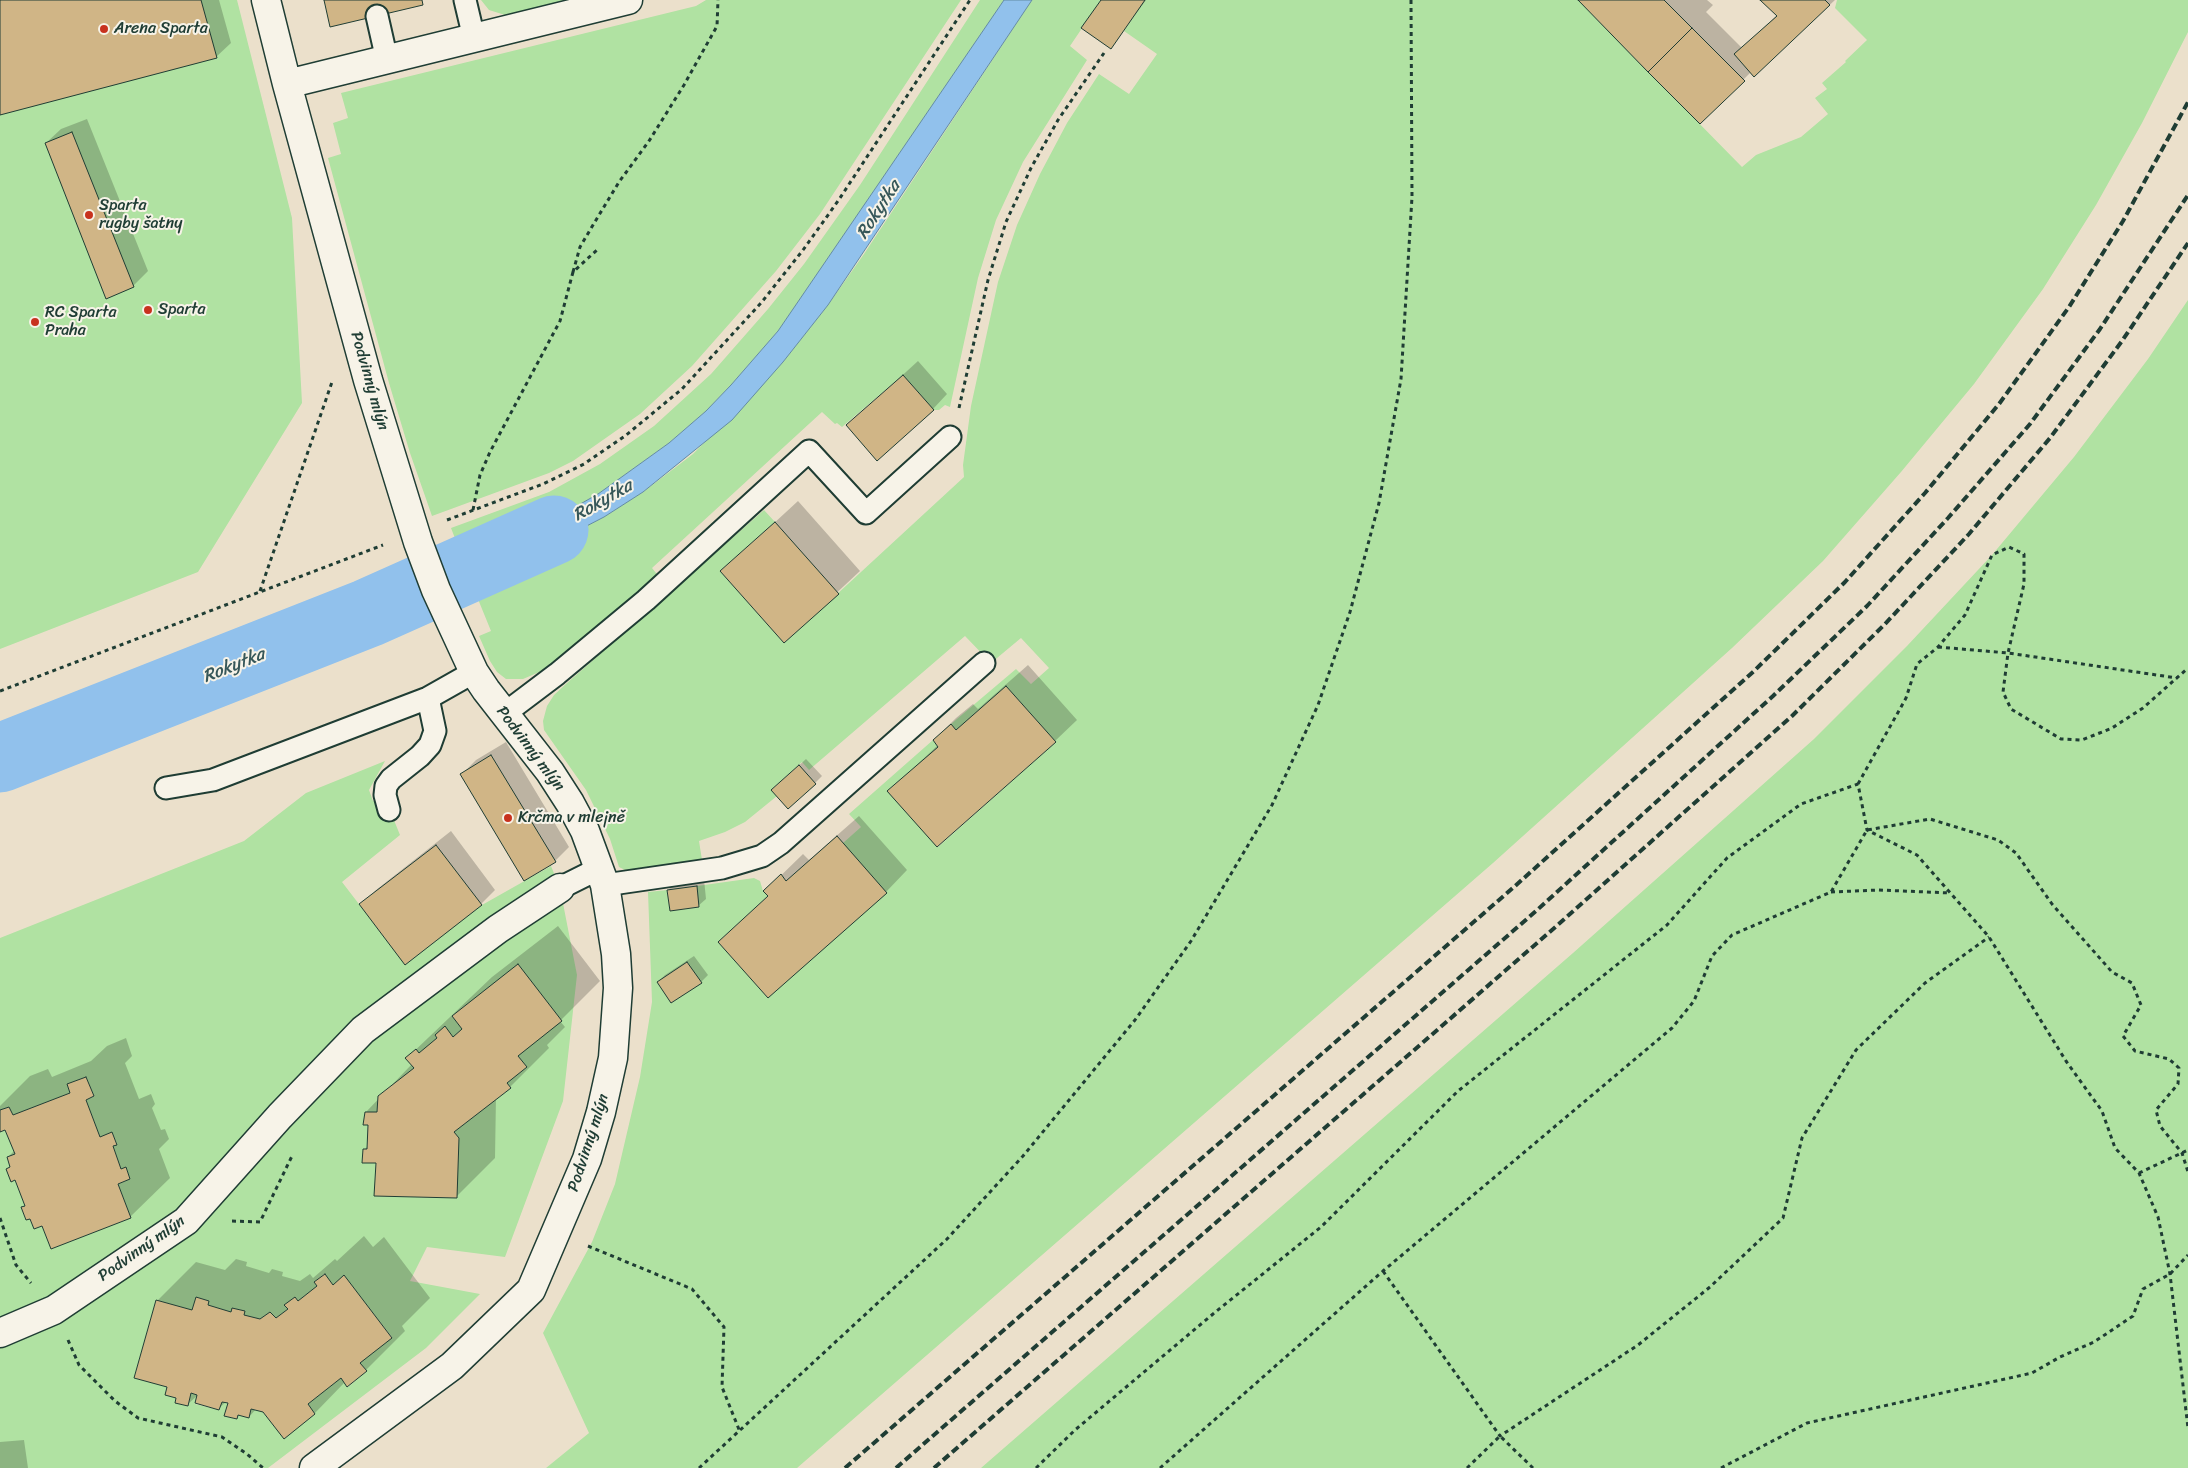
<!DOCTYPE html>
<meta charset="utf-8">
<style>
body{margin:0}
canvas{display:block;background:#ebe0cb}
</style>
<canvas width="2188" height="1468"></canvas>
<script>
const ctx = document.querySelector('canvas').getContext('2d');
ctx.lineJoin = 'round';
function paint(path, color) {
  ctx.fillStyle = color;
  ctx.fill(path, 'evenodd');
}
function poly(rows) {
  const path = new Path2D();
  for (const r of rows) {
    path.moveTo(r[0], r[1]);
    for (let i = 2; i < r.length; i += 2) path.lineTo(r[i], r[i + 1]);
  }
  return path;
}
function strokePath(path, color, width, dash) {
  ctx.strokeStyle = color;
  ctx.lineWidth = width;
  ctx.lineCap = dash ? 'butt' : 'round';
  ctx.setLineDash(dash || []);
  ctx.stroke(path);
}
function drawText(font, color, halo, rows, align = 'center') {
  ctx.font = font + ' Sriracha,sans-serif';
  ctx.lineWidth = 4;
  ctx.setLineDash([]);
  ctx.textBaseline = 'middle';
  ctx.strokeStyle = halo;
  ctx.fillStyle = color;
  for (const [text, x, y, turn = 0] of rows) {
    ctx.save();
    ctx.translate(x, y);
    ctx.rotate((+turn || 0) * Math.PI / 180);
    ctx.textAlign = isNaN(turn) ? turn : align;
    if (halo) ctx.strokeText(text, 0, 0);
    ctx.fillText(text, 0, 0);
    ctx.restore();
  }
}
const green = poly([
 [0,0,237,0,292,218,302,403,198,572,0,649],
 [481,0,573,0,505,15,489,10],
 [706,0,961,0,820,214,776,271,692,366,640,414,573,461,549,473,432,516,410,453,389,383,328,158,341,154,333,123,348,118,341,93,696,6],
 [980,0,1004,0,778,331,731,385,706,411,669,443,598,494,559,516,463,559,451,528,549,492,600,464,654,426,711,374,768,309,804,264,860,185],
 [1032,0,1101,0,1070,46,1087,60,1023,162,996,220,978,278,950,407,945,405,939,410,934,410,903,375,842,427,837,423,835,424,822,412,652,568,660,578,551,667,523,679,506,679,497,672,490,661,479,636,491,631,471,582,560,540,604,517,643,492,693,454,783,362,828,305,864,254],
 [1145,0,1578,0,1742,167,1756,155,1801,137,1828,114,1815,98,1827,89,1822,83,1846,62,1845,61,1867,40,1835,8,1837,0,2188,0,2188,32,2142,123,2096,205,2043,289,1974,384,1901,472,1823,561,1732,648,1493,863,797,1468,546,1468,589,1433,543,1333,592,1242,615,1184,640,1077,652,1002,648,892,667,890,670,911,699,907,697,886,754,878,760,881,763,891,768,896,718,942,768,998,843,843,861,827,849,814,933,740,938,747,888,791,938,847,1056,742,1006,686,956,730,951,724,1016,669,1031,684,1049,668,1021,638,991,663,965,636,809,770,802,762,771,790,777,796,745,822,725,832,699,841,702,860,625,870,619,867,610,839,586,790,544,730,543,721,547,706,554,695,567,683,764,510,775,522,720,571,784,643,964,477,963,465,971,406,998,282,1017,225,1040,174,1067,123,1099,74,1129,94,1157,54,1124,31],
 [687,962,701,983,671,1003,657,982],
 [2188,300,2188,1468,981,1468,1573,953,1814,739,1907,646,1992,555,2074,457,2148,359],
 [385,761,369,790,373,801,387,803,400,835,342,882,405,964,482,905,551,866,560,888,577,975,563,1101,505,1257,427,1247,410,1281,480,1294,426,1348,268,1468,0,1468,0,1132,5,1130,15,1154,7,1157,25,1206,21,1208,26,1220,30,1219,34,1229,42,1226,51,1249,131,1218,118,1184,130,1179,126,1167,121,1169,113,1146,117,1144,112,1132,100,1137,86,1100,94,1096,86,1077,67,1084,70,1093,13,1115,9,1107,0,1110,0,938,244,841,306,793],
 [518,965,518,1056,527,1067,507,1083,511,1088,454,1132,459,1138,456,1198,375,1196,376,1163,362,1163,363,1150,367,1149,368,1125,364,1125,365,1112,377,1112,378,1096,414,1068,406,1058,419,1053,437,1038,435,1035,445,1027,453,1037,462,1029,452,1016],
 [324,1274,333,1285,344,1276,392,1337,360,1363,367,1371,348,1387,341,1378,308,1404,315,1414,284,1438,263,1412,251,1409,249,1418,238,1415,237,1419,224,1416,228,1403,222,1402,219,1410,195,1404,197,1395,191,1393,188,1406,175,1403,176,1398,165,1395,167,1387,134,1378,156,1300,192,1310,196,1297,209,1301,208,1305,231,1312,232,1308,245,1311,244,1315,260,1319,270,1312,276,1318,288,1309,285,1305,295,1297,298,1301,317,1286,314,1282]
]);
const water = poly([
 [1004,0,1032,0,828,305,783,362,732,420,643,492,604,517,519,561,471,582,463,559,559,516,598,494,669,443,706,411,731,385,778,331,1004,0]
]);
const shadow = poly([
 [0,0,219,0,231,43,216,57,0,113],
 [1102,0,1146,0,1111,47],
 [1579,0,1707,0,1713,5,1706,12,1742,48,1777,15,1762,0,1835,0,1754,75,1751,72,1700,123],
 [87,119,148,271,133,286,107,297,46,143,61,129],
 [918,361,947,394,933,409,848,425],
 [798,501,860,571,784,642,722,571],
 [1028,665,1077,720,1055,741,889,791,938,745,934,740,956,718,973,704,978,709],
 [506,742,569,847,555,861,461,775,476,760],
 [806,759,822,776,815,783,780,783],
 [859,816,907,870,886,892,720,942,769,895,765,891,803,854,809,860],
 [451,831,495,890,481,904,361,905,376,890],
 [704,879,706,899,698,906,668,890,675,883],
 [558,926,600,981,560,1021,565,1027,547,1045,549,1048,510,1087,496,1097,495,1158,456,1197,377,1162,364,1150,369,1145,369,1124,366,1112,412,1064,407,1058,492,977],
 [694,956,708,975,701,982,658,982,665,975],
 [126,1038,132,1056,125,1063,139,1099,151,1094,155,1104,152,1108,161,1130,165,1129,169,1139,159,1149,170,1178,130,1217,43,1224,31,1217,23,1208,26,1204,16,1178,8,1169,11,1166,8,1157,15,1150,6,1128,0,1131,0,1106,30,1076,48,1069,52,1077,91,1061,107,1046],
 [364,1236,373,1247,384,1237,430,1298,402,1326,405,1331,366,1370,345,1382,315,1413,284,1437,264,1411,256,1409,249,1417,240,1414,237,1418,229,1402,226,1402,219,1408,199,1394,187,1405,177,1397,169,1386,157,1301,196,1262,225,1270,236,1259,247,1262,246,1266,269,1273,272,1269,283,1272,282,1276,300,1281,310,1274,313,1278,335,1259,337,1261],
 [24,1440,28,1468,0,1468,0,1442]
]);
const river = poly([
 [0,758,368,613,554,530]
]);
const building = poly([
 [0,0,201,0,217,58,0,115,0,0],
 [324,0,422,0,423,5,330,27,324,0],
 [1101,0,1145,0,1111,49,1081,28,1101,0],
 [1578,0,1664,0,1692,28,1648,72,1578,0],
 [1760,0,1825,0,1830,5,1754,77,1734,54,1777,16,1760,0],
 [1692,28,1745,81,1700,124,1648,72,1692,28],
 [72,132,134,287,106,299,45,143,72,132],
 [903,375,934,410,877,461,846,425,903,375],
 [775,522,839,594,784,643,720,571,775,522],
 [1006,686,1056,742,937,847,887,791,938,747,933,740,951,724,956,730,1006,686],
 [491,755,556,862,524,881,460,774,491,755],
 [799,765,816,784,788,809,771,790,799,765],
 [837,836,887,893,768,998,718,942,768,896,763,891,781,874,786,881,837,836],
 [436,845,482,905,405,965,359,904,436,845],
 [697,886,699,907,670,911,667,890,697,886],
 [687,962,702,983,671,1003,657,982,687,962],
 [518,964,562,1021,518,1056,527,1067,507,1083,511,1088,454,1132,459,1138,457,1198,374,1196,376,1163,362,1163,363,1149,367,1149,368,1125,363,1125,365,1112,377,1112,378,1096,414,1068,405,1058,416,1049,419,1053,437,1038,435,1035,445,1026,453,1037,462,1029,452,1016,518,964],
 [86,1077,94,1096,86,1100,100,1137,112,1132,117,1145,113,1146,121,1169,126,1167,130,1179,118,1184,131,1218,51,1249,42,1226,34,1229,30,1219,26,1220,21,1207,25,1206,15,1180,11,1182,6,1169,10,1167,7,1157,15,1154,5,1130,0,1132,0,1110,9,1107,13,1115,70,1093,67,1084,86,1077],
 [325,1274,333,1285,344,1275,392,1338,360,1363,367,1371,347,1387,341,1378,308,1404,315,1414,284,1439,263,1412,251,1409,249,1418,238,1415,237,1419,224,1416,228,1403,222,1402,219,1410,195,1403,197,1395,191,1393,188,1406,175,1403,176,1398,165,1395,167,1387,134,1378,156,1300,192,1310,196,1297,209,1301,208,1305,231,1312,232,1308,245,1311,244,1315,260,1319,270,1312,276,1318,288,1309,284,1305,295,1297,298,1301,317,1286,314,1282,325,1274]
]);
const path = poly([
 [573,272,580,247,593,225,619,182,649,141,684,85,717,26,718,0],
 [959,408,988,280,1006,222,1031,168,1058,120,1104,53],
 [473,510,480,475,490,452,560,321,573,272,598,249],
 [447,520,543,484,584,464,625,436,682,389,761,303,803,250,838,201,970,0],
 [260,591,332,382],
 [1938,647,2008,653,2177,678],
 [0,691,383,545],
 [1858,784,1906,698,1917,664,1938,647,1965,615,1992,555,2009,547,2024,554,2024,584,2008,653,2003,692,2011,709,2061,739,2082,740,2112,728,2143,708,2188,668],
 [1831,892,1878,890,1950,893],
 [2139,1173,2188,1150],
 [0,1218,16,1265,31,1283],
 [232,1221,260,1222,292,1156],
 [588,1246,692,1289,724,1327,722,1387,740,1432],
 [1383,1271,1500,1436,1638,1345,1710,1287,1783,1218,1802,1138,1856,1050,1925,983,1989,937],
 [68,1340,79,1365,115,1401,138,1418,222,1437,247,1454,263,1468],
 [699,1468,947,1239,1023,1156,1135,1020,1191,941,1272,805,1318,705,1350,612,1379,503,1401,379,1412,197,1411,0],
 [1036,1468,1075,1430,1213,1314,1321,1227,1458,1091,1667,925,1727,858,1801,804,1858,784,1867,830,1917,855,1989,937,2066,1061,2102,1111,2115,1148,2139,1173,2158,1217,2170,1274,2188,1428],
 [1160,1468,1383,1271,1672,1028,1694,1001,1712,956,1732,935,1831,892,1867,830,1930,819,1998,840,2016,853,2052,904,2112,972,2132,983,2141,1005,2123,1036,2135,1051,2169,1059,2179,1068,2178,1084,2156,1110,2160,1126,2182,1153,2188,1172],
 [1467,1468,1500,1436,1533,1468],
 [1721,1468,1807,1423,2032,1373,2060,1357,2094,1342,2133,1316,2143,1289,2170,1274,2188,1255]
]);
const service = poly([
 [465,0,474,38],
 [377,16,387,60],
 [504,714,557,674,646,600,809,451,866,513,950,437],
 [166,788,213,780,428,698,474,672],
 [389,810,385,795,386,786,391,779,420,756,430,745,435,731,428,698],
 [605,885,722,868,762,856,781,843,984,663],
 [560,888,600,868]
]);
const minor = poly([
 [266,0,287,84,368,380,418,542,436,590,474,672,486,690,550,772,570,803,585,831,605,885,616,954,618,988,613,1058,601,1112,587,1159,531,1290,452,1366,314,1468],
 [287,84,628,0],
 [0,1333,54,1310,186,1221,280,1116,363,1030,498,929,560,888]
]);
const rail = poly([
 [845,1468,1514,887,1754,671,1845,582,1925,493,1999,404,2069,307,2123,221,2188,102],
 [896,1468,1536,911,1773,696,1867,606,1948,518,2030,424,2100,329,2188,195],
 [934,1468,1552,930,1792,716,1885,624,1969,534,2050,438,2122,341,2188,243]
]);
const markers = [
 [104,29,5,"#c8321e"],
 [89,215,5,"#c8321e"],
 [148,310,5,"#c8321e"],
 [35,322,5,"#c8321e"],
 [508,818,5,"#c8321e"]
];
const poiNames = [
 ["Arena Sparta",114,29],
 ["Sparta",99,206],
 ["rugby šatny",99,224],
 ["Sparta",158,310],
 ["RC Sparta",45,313],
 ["Praha",45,331],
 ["Krčma v mlejně",518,818]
];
const streetNames = [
 ["Podvinný mlýn",369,381,74],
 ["Podvinný mlýn",530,749,53],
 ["Podvinný mlýn",589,1143,-72],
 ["Podvinný mlýn",142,1249,-35]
];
const waterNames = [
 ["Rokytka",879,210,-57],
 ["Rokytka",603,501,-30],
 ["Rokytka",234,666,-22]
];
paint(green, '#b0e2a2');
paint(water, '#91c1ec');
strokePath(water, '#638ca2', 1);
paint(shadow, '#0003');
strokePath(river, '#91c1ec', 69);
paint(building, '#d0b586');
strokePath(building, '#1f3d34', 1);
strokePath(service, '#1f3d34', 25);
strokePath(minor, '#1f3d34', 31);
strokePath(path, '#1f3d34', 3, [4, 4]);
strokePath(service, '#f7f3e8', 21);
strokePath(minor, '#f7f3e8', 28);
strokePath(rail, '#1f3d34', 4, [8, 4]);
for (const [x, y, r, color] of markers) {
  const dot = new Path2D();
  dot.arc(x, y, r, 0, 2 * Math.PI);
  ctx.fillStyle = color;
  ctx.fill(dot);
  strokePath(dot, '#f7f3e8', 2);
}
drawText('16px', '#1f3d34', '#f7f3e8', poiNames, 'left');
drawText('16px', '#1f3d34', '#f7f3e8', streetNames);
drawText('italic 18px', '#365759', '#f7f3e8', waterNames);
</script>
